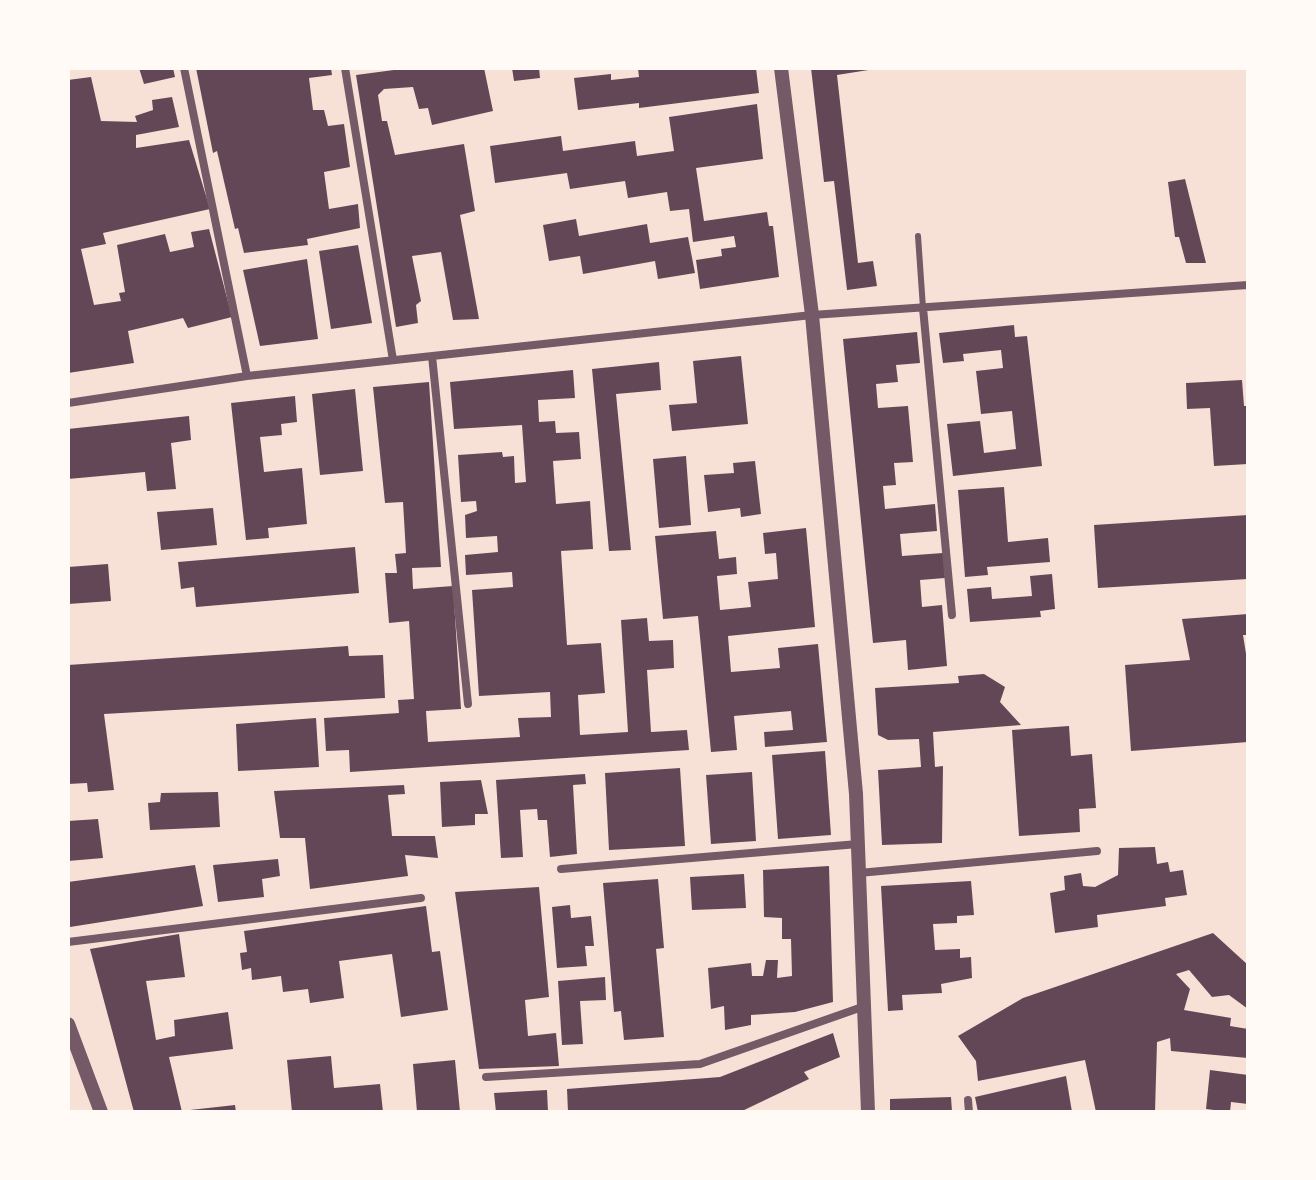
<!DOCTYPE html>
<style>
body{margin:0}
#map{position:relative;width:1316px;height:1180px;overflow:hidden;background:#f7e1d7;font-family:Arial,sans-serif}
canvas{display:block}
.frame{position:absolute;inset:0;border:70px solid #fffaf5;pointer-events:none}
</style>
<div id="map">
<canvas width="1316" height="1180"></canvas>
<div class="frame"></div>
</div>
<script>
const ctx = document.querySelector('canvas').getContext('2d');
ctx.lineJoin = 'round';
function paint(path, color) {
  ctx.fillStyle = color;
  ctx.fill(path, 'evenodd');
}
function poly(rows) {
  const path = new Path2D();
  for (const r of rows) {
    path.moveTo(r[0], r[1]);
    for (let i = 2; i < r.length; i += 2) path.lineTo(r[i], r[i + 1]);
  }
  return path;
}
function strokePath(path, color, width, dash) {
  ctx.strokeStyle = color;
  ctx.lineWidth = width;
  ctx.lineCap = dash ? 'butt' : 'round';
  ctx.setLineDash(dash || []);
  ctx.stroke(path);
}
const building = poly([
 [139,68,173,68,175,77,144,84],
 [196,68,331,68,332,75,309,78,313,110,324,110,328,126,344,124,350,167,324,172,329,209,358,204,360,228,307,239,308,245,244,253,238,228,235,229,217,151,213,153],
 [409,68,484,68,493,111,432,125,428,108,419,109,413,87,384,89,378,95,382,121,387,121,395,155,464,144,475,211,460,215,479,319,453,320,441,252,412,256,421,301,416,305,418,323,396,327,356,75],
 [512,68,539,68,540,78,514,81],
 [638,68,756,68,759,93,639,108,639,103,578,110,574,78,611,74,611,80,639,77],
 [811,68,881,68,837,75,858,263,873,261,877,286,847,290,834,181,824,182],
 [91,77,101,121,137,122,135,116,153,110,152,100,172,97,179,127,136,135,136,148,189,140,210,209,103,233,106,244,81,249,94,305,121,301,119,293,125,292,117,245,165,234,170,252,194,247,191,232,209,229,232,317,188,328,183,318,128,331,134,363,68,373,68,80],
 [757,104,763,159,696,168,704,221,767,212,769,226,773,226,779,277,700,289,696,260,722,256,721,249,736,247,734,236,693,242,689,209,670,211,667,192,628,198,625,181,570,189,567,173,495,183,490,146,561,136,563,151,635,141,637,156,674,151,669,117],
 [1185,179,1206,263,1186,263,1179,237,1175,237,1168,182],
 [576,219,579,236,647,224,650,243,688,237,695,273,658,279,655,261,583,274,580,256,549,261,543,225],
 [358,245,372,323,331,329,319,251],
 [307,259,318,339,260,346,243,270],
 [1014,325,1015,337,1027,336,1042,466,953,476,947,424,980,421,984,453,1016,449,1012,411,981,414,976,371,1003,368,1001,350,963,354,964,361,943,363,939,333],
 [917,332,920,363,896,365,898,382,876,384,878,408,908,406,913,462,894,463,896,485,883,486,885,509,935,504,937,531,900,534,902,556,943,553,945,578,920,580,922,607,942,605,947,666,908,670,906,640,873,643,843,339],
 [741,356,748,424,672,431,669,405,697,403,693,361],
 [659,362,661,390,616,394,631,550,609,551,592,369],
 [573,370,575,398,538,400,539,422,555,421,556,433,579,432,581,459,553,461,556,504,590,501,593,549,561,551,567,645,601,643,605,693,578,695,580,735,628,732,621,620,647,618,649,641,673,640,674,668,647,670,651,732,687,730,689,750,350,772,349,750,326,751,324,718,399,713,398,700,414,699,409,621,389,623,385,573,397,573,395,554,406,553,403,502,385,503,373,387,429,382,441,567,412,568,413,589,453,586,461,709,426,711,428,742,520,737,518,718,551,717,550,692,479,696,472,590,513,587,512,572,466,575,465,555,498,552,497,536,466,538,465,515,477,511,476,501,461,502,458,455,502,452,503,457,514,456,515,483,526,482,522,425,454,429,450,382],
 [1242,380,1244,406,1248,406,1248,464,1214,466,1210,408,1187,409,1186,383],
 [355,389,363,471,320,475,312,394],
 [295,396,297,422,281,424,282,435,260,437,264,472,302,468,307,524,268,528,269,538,246,540,231,403],
 [189,416,191,440,171,443,176,489,147,491,145,472,68,479,68,429],
 [686,456,691,525,659,528,653,459],
 [755,461,761,514,741,517,740,508,708,512,704,475,734,473,733,463],
 [1004,487,1008,542,1048,538,1050,562,987,567,988,575,965,577,958,490],
 [213,508,217,545,161,550,157,512],
 [1248,515,1248,579,1098,588,1094,525],
 [806,528,815,627,728,636,731,672,780,668,778,648,818,644,827,742,765,747,764,732,793,730,791,711,734,716,737,750,711,752,698,616,663,619,655,536,716,531,719,559,736,557,737,574,717,576,720,610,751,607,748,582,778,579,776,553,765,554,763,533],
 [355,547,359,593,196,607,194,587,181,589,178,562],
 [108,564,111,601,68,604,68,567],
 [1052,574,1055,609,1040,611,1041,617,970,622,967,589,991,587,992,599,1032,596,1030,576],
 [1248,614,1248,635,1243,635,1248,666,1248,742,1131,751,1125,665,1190,660,1182,619],
 [348,646,349,656,383,655,385,698,104,714,114,790,88,792,87,783,68,784,68,665],
 [984,674,1005,687,1000,702,1021,725,933,732,935,767,943,766,942,843,882,845,878,770,921,767,919,739,888,740,878,735,875,688,959,683,958,676],
 [316,718,319,767,238,771,236,724],
 [1069,726,1071,756,1092,754,1096,808,1079,809,1080,832,1019,836,1012,730],
 [825,751,831,835,778,839,772,755],
 [680,768,685,846,609,850,605,773],
 [752,772,756,841,711,844,706,775],
 [585,774,586,784,573,785,577,854,550,857,547,820,538,820,537,809,520,810,523,857,501,858,496,780],
 [481,780,488,814,475,814,475,825,442,827,440,782],
 [404,785,405,794,388,795,392,836,435,836,438,858,405,855,408,876,310,889,305,838,280,838,274,791],
 [218,792,220,827,150,830,148,803,160,802,161,793],
 [98,819,103,858,68,861,68,821],
 [1155,847,1157,864,1168,862,1170,872,1183,870,1187,895,1165,898,1166,906,1097,915,1098,927,1055,933,1050,893,1065,890,1064,876,1081,873,1083,886,1095,887,1118,875,1119,848],
 [278,859,280,876,262,879,264,897,218,902,213,865],
 [195,865,203,906,70,927,68,882],
 [829,866,833,1002,795,1012,751,1015,751,1025,725,1030,724,1006,711,1009,708,968,751,963,752,976,763,976,766,960,778,960,777,978,792,976,791,939,782,939,782,918,764,917,763,870],
 [744,874,746,908,692,910,690,877],
 [658,879,664,948,656,949,664,1037,624,1040,621,1011,614,1012,603,883],
 [971,881,974,915,957,916,957,923,933,924,935,950,960,949,960,958,971,957,972,978,941,984,942,993,902,995,903,1010,888,1011,881,886],
 [539,887,549,997,525,1000,528,1036,556,1033,559,1066,479,1069,455,892],
 [570,905,571,918,591,916,594,946,585,946,587,966,557,968,552,907],
 [426,906,432,952,440,951,448,1010,401,1017,392,954,339,961,344,998,310,1003,308,989,283,992,281,976,252,980,251,968,242,970,240,953,247,952,244,931],
 [1213,933,1248,965,1248,1009,1229,995,1212,997,1189,970,1176,974,1190,989,1184,1010,1231,1018,1230,1026,1248,1029,1248,1058,1171,1051,1170,1038,1157,1042,1155,1112,1096,1112,1085,1060,978,1081,976,1061,958,1036,1023,998],
 [179,934,185,977,146,981,156,1040,175,1036,174,1020,228,1012,233,1049,169,1057,182,1112,134,1112,90,949],
 [605,977,606,1000,580,1001,583,1044,562,1045,558,981],
 [833,1033,840,1057,804,1072,809,1079,740,1112,568,1112,567,1089,720,1077],
 [331,1056,334,1088,380,1084,383,1112,292,1112,287,1060],
 [455,1060,460,1112,417,1112,413,1064],
 [1210,1070,1248,1075,1248,1104,1231,1102,1230,1112,1206,1109],
 [1066,1076,1072,1112,978,1112,975,1097],
 [547,1090,548,1112,496,1112,494,1093],
 [951,1097,952,1112,890,1112,890,1099],
 [235,1105,236,1112,190,1112,190,1110]
]);
const service = poly([
 [918,236,923,308]
]);
const minor = poly([
 [184,68,247,376],
 [345,68,393,360],
 [923,308,952,615],
 [432,356,468,704],
 [68,403,247,376,812,315,1248,285],
 [561,869,858,844],
 [859,873,1097,851],
 [68,942,421,898],
 [486,1077,700,1064,865,1006],
 [968,1100,969,1112]
]);
const tertiary = poly([
 [781,68,812,315,856,794,868,1112],
 [68,1024,101,1112]
]);
paint(building, '#644757');
strokePath(service, '#755966', 6);
strokePath(minor, '#755966', 8);
strokePath(tertiary, '#755966', 14);
</script>
